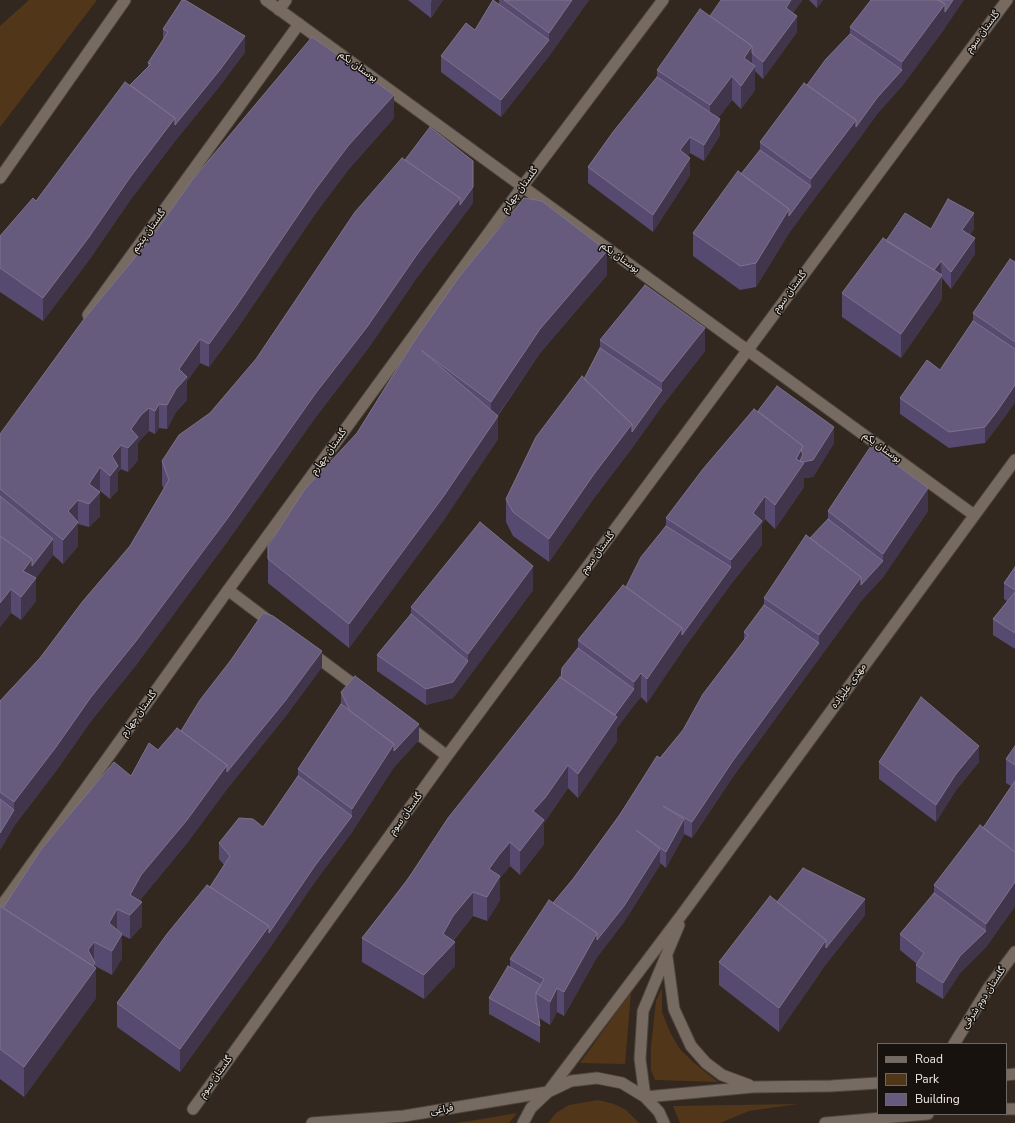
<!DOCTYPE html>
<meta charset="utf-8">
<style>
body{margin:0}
#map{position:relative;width:1015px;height:1123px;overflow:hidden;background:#32281f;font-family:"Nunito Sans",sans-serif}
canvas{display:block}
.legend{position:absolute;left:877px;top:1043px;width:130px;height:72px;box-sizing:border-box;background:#17120e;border:1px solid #6e6864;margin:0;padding:5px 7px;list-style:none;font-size:12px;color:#f0eae4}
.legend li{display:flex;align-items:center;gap:8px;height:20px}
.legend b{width:20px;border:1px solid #6e6864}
</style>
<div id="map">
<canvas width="1015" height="1123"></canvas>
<ul class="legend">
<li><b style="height:5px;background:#776b61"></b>Road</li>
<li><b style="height:11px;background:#52361a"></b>Park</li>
<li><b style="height:11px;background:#665b7c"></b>Building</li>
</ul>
</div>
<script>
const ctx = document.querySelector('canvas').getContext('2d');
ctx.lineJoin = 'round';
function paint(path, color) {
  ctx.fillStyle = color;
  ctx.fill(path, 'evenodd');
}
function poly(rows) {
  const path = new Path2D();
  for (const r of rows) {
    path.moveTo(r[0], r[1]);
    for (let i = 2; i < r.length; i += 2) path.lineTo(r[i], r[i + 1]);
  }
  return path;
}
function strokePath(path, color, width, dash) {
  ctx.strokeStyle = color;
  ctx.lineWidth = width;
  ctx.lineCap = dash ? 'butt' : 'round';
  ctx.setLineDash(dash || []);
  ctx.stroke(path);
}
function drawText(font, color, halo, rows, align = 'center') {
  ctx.font = font + ' "Nunito Sans","Noto Sans Arabic",sans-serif';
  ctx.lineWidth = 3;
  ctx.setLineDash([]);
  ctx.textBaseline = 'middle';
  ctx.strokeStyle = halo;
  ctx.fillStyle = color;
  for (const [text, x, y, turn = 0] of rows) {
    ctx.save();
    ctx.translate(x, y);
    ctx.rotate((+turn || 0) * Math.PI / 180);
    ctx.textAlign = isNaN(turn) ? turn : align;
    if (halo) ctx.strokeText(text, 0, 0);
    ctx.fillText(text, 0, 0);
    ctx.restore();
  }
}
const green = poly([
 [29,0,97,0,0,127,0,26],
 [662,988,662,1012,670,1032,679,1048,693,1062,718,1082,655,1080,651,1070,651,1047,656,1001],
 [631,992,625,1064,580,1063],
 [598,1100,614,1104,626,1110,639,1123,548,1123,556,1113,569,1105],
 [798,1104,749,1111,720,1123,680,1123,673,1106],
 [517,1113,509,1123,455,1123,476,1120]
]);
const minor = poly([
 [279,10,286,0],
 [0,178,125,0],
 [88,315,299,24],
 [228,590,273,624],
 [310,652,361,690],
 [408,726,447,756],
 [0,908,228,590,522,187,663,0],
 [954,1044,989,987,1015,952],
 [193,1109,447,756,1007,0]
]);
const tertiary = poly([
 [266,0,974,515],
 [679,925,643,1011,640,1059,645,1097,753,1087,831,1086,878,1083],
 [667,957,674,1009,691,1046,706,1063,722,1075,749,1085],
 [1006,1075,1015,1074],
 [1006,1109,1015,1109],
 [312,1123,404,1116,548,1092,683,913,1015,460],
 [523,1123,531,1108,548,1092,571,1081,597,1078,622,1083,645,1097,659,1112,664,1123],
 [825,1123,928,1114]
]);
const wall = poly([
 [408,0,443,0,431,18],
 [499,0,589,0,549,56,501,117,441,72,441,56,475,30,499,3],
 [809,0,823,0,817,8],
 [796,9,793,13,797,32,763,79,755,71,755,90,741,109,732,100,718,118,720,135,704,161,690,153,687,156,690,175,653,232,588,183,588,167,657,77,657,70,710,16],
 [850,27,945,28,902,86,877,114,856,143,811,203,789,233,756,287,740,290,693,256,693,233,741,174,760,150,760,142,850,34],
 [163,29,245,52,219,87,175,141,131,199,89,260,43,321,0,292,0,236,36,201,130,85,148,67,148,63,163,40],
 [394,118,348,170,315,214,237,329,209,367,200,363,187,381,187,400,176,412,167,429,159,428,155,434,149,431,141,439,138,443,138,460,128,472,121,469,118,472,118,490,110,499,100,491,100,516,89,527,78,524,78,546,63,564,53,555,36,578,36,601,21,620,11,613,0,627,0,434],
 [473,203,418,276,367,350,315,418,227,542,136,665,91,721,56,771,14,826,0,850,0,701,40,658,130,546,164,489,162,485,162,461,210,413],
 [931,229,974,229,970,235,975,254,951,289,942,278,942,299,901,358,842,317,842,293,886,241],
 [1015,260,1015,402,998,426,985,443,949,448,900,414,900,398,940,370,973,321,973,313],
 [607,275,540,353,498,416,498,439,443,521,349,648,268,583,268,546,357,433,413,343],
 [600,340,705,351,662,406,632,448,594,498,549,562,513,536,506,522,506,499,584,379,600,348],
 [758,411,834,443,813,477,804,478,804,487,775,529,765,519,762,524,762,545,731,584,682,651,647,703,641,697,634,705,617,728,617,741,578,798,568,788,544,823,544,844,520,875,510,866,500,878,500,900,487,921,473,916,453,941,455,966,424,999,362,962,362,938,561,678,578,648,578,640,626,587,666,526,666,518],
 [828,511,928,511,883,577,861,601,732,778,692,838,684,834,684,835,666,868,660,863,660,865,624,922,597,957,564,1016,557,1012,550,1025,539,1018,540,1026,540,1043,489,1014,489,998,510,967,510,959,553,903,573,879,660,758,683,730,744,640,744,632,764,605,764,598,810,538,828,519],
 [1015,567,1015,649,993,635,993,619,1007,601,1004,599,1004,583],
 [533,590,468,678,453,698,426,705,377,671,377,655,411,614,411,607],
 [322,667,285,717,227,789,187,843,141,899,140,901,142,926,130,939,122,935,122,958,112,975,95,966,96,998,24,1097,0,1079,0,906,3,908,131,776,158,750,181,731],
 [341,692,419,740,394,767,352,832,314,883,269,949,180,1072,117,1027,117,1003,210,887,224,865,219,859,219,843,263,827,298,776,298,769,341,704],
 [1015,746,1015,906,986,947,960,973,943,999,916,982,916,965,917,964,900,950,900,934,934,893,934,885,983,828,1011,786,1006,783,1006,759],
 [879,762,979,762,956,790,936,822,879,779],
 [777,902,865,915,826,964,779,1032,719,985,719,962]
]);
const shadedWall = poly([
 [432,0,443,0,431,18,431,2],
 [572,0,589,0,549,56,501,117,501,100,549,40,549,33],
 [791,0,803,0,796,9,786,24,786,8],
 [817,0,823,0,817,8],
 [953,0,964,0,945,28,902,86,902,62,945,4],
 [797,16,797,32,763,79,763,62],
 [245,36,245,52,219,87,175,141,131,199,89,260,43,321,43,298,131,176,175,118],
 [752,46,752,69,755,66,755,90,741,109,741,86,744,58],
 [902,70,902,86,877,114,856,143,811,203,811,179,856,120,877,98],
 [732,76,732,100,710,128,710,105],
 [394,95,394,118,348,170,315,214,237,329,209,367,209,344,315,190,348,146],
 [720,119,720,135,704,161,704,145],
 [690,137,690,153,680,166,680,150],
 [690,158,690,175,653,232,653,215],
 [811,186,811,203,789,233,756,287,756,263,789,209],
 [473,187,473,203,418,276,367,350,315,418,227,542,136,665,91,721,56,771,14,826,0,850,0,833,14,810,14,802,91,697,315,394,418,253,460,198],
 [974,213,974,229,962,246,962,230],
 [975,238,975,254,951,289,951,272],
 [607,251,607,275,540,353,491,425,491,402,540,329],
 [941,261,942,299,901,358,901,334,930,275],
 [705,328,705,351,662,406,632,448,594,498,549,562,549,539,594,474,632,424,662,390,662,382],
 [200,339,200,363,187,381,187,400,176,412,167,429,167,405,179,369],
 [1015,385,1015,402,998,426,985,443,985,427],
 [159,404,159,428,155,434,155,411],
 [149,408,149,431,141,439,138,443,138,460,128,472,128,448,131,429,141,415],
 [498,416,498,439,443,521,349,648,349,624],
 [834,427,834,443,813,477,804,478,804,487,775,529,775,505,803,446],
 [121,445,121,469,118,472,118,490,110,499,110,476,112,456],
 [100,467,100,491,98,495,100,492,100,516,89,527,89,484],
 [928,488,928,511,883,577,861,601,732,778,692,838,692,822,732,762,819,643,819,635,861,577,883,561,883,554],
 [765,496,765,519,762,524,762,545,731,584,682,651,682,635,731,567,731,560,753,513],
 [78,500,78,546,63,564,63,540,68,511],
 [53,539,53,556,23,595,23,571,32,559],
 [533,566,533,590,468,678,468,654],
 [36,578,36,601,21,620,21,597],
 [11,589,11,613,0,627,0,603],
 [682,628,682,652,647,703,647,679],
 [322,651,322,667,285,717,227,789,187,843,141,899,135,910,142,902,142,926,130,939,130,895,141,875,227,765],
 [468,661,468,678,453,698,426,705,426,689],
 [641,673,641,697,634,705,617,728,617,741,578,798,578,774,611,720,634,689,634,682],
 [419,724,419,740,394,767,352,832,314,883,269,949,269,933,314,867,352,816,352,809,394,744],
 [979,746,979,762,956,790,936,822,936,805,956,774],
 [568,765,568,788,544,823,544,844,520,875,520,851,533,811],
 [684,819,684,835,666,868,666,852],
 [510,842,510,866,500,878,500,900,487,921,487,897,489,869,499,855],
 [660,849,660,865,624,922,597,957,564,1016,564,992,597,933],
 [1015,882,1015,906,986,947,960,973,943,999,943,983,960,956,986,931,986,924],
 [473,892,473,916,453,940,448,949,455,942,455,966,424,999,424,975,443,934,453,916],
 [865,899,865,915,826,964,779,1032,779,1008,826,940],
 [117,909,117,933,109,923],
 [269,926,269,949,180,1072,180,1049],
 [122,934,122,958,112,975,112,951],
 [94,942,94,964,95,963,95,970,96,968,96,998,24,1097,24,1067,88,950],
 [557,988,557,1012,550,1025,550,1002]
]);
const building = poly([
 [182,0,185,0,245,36,219,71,175,125,175,118,130,85,151,64,148,63,168,32,163,29,182,0],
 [493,0,549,40,501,100,441,56,466,23,475,30,493,0],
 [504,0,572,0,549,33,504,0],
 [721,0,791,0,786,8,797,16,763,62,752,53,752,46,710,16,721,0],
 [871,0,938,0,945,4,902,62,850,27,871,0],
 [938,0,953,0,945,12,945,4,938,0],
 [700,9,752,46,744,58,755,66,741,86,732,76,710,105,657,70,700,9],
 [850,34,902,70,877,98,856,127,856,120,807,85,826,59,850,34],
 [312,37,394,95,348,146,315,190,237,305,209,344,200,339,179,369,187,377,176,389,167,405,159,404,155,411,149,408,141,415,131,429,138,437,128,448,121,445,112,456,118,466,110,476,100,467,89,484,100,492,89,504,78,500,68,511,78,522,63,540,0,489,0,434,84,319,152,237,193,179,312,37],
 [657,77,720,119,704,145,690,137,680,150,690,158,653,215,588,167,613,132,657,77],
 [125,82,175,118,131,176,89,237,43,298,0,268,0,236,33,198,36,201,125,82],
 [804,83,856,120,811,179,760,142,804,83],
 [430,127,473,161,473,187,460,205,460,198,405,160,430,127],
 [760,150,811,186,789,216,789,209,741,174,760,150],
 [402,158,460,198,418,253,367,327,315,394,227,519,136,641,91,697,56,747,14,802,0,792,0,701,40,658,83,601,130,546,169,480,162,461,179,435,210,413,256,359,355,212,402,158],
 [738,171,789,209,756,263,740,266,693,233,738,171],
 [524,198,542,201,607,251,540,329,491,402,421,350,498,416,443,497,349,624,268,559,268,546,305,489,357,433,413,343,459,277,524,198],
 [948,199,974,213,962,230,975,238,951,272,941,261,934,270,886,241,905,213,931,229,948,199],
 [883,238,942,275,901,334,842,293,883,238],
 [1010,259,1015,262,1015,342,973,313,1010,259],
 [645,285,705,328,662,382,600,340,645,285],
 [973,321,1015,349,1015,385,998,410,985,427,949,432,900,398,927,360,940,370,973,321],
 [600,348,662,390,632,432,632,424,584,379,600,348],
 [582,376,632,424,594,474,549,539,513,512,506,499,536,437,582,376],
 [777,386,834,427,813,460,803,462,800,461,803,454,801,451,803,446,758,411,777,386],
 [754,409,803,446,796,459,804,463,775,505,765,496,753,513,762,521,731,560,666,518,703,469,754,409],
 [871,446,928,488,883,554,828,511,871,446],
 [0,496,53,539,32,566,32,559,0,536,0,496],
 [828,519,883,561,861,585,861,577,810,538,828,519],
 [480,522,533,566,468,654,411,607,480,522],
 [666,526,731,567,682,635,682,628,626,587,641,557,666,526],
 [806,535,861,577,819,635,764,598,806,535],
 [0,536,32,559,23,571,36,578,21,597,11,589,0,603,0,536],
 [1015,567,1015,590,1004,583,1015,567],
 [623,585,682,628,647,679,641,673,634,682,578,640,623,585],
 [1015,592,1015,633,993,619,1015,592],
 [764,605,819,643,732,762,692,822,663,806,684,819,666,852,636,830,660,849,624,906,597,940,597,933,553,903,573,879,619,816,657,756,660,758,683,730,703,694,748,635,744,632,764,605],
 [263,613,273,616,322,651,285,701,227,772,227,765,181,731,200,700,231,660,263,613],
 [411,614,468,661,453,682,426,689,377,655,411,614],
 [578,648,634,689,615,715,561,678,562,668,578,648],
 [355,676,419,724,394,751,394,744,350,711,341,692,355,676],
 [560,677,617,717,578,774,568,765,545,798,533,811,544,820,520,851,510,842,499,855,489,869,500,876,487,897,473,892,453,916,443,934,455,942,424,975,362,938,406,882,448,818,560,677],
 [921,697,979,746,956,774,936,805,879,762,921,697],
 [341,704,394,744,352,809,298,769,341,704],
 [177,728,227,765,187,820,141,875,130,895,142,902,130,915,117,909,109,923,122,934,112,951,94,942,88,950,95,963,93,966,3,908,40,851,66,819,114,762,131,776,149,743,158,750,177,728],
 [1015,746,1015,765,1006,759,1015,746],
 [298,776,352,816,314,867,269,933,269,926,210,887,230,856,219,843,239,818,253,819,263,827,298,776],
 [1015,781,1015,852,983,828,1015,781],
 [0,799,14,810,0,833,0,799],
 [980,825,1015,852,1015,882,986,924,934,885,980,825],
 [803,868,865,899,826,948,826,940,777,902,803,868],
 [207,885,269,926,180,1049,117,1003,167,934,207,885],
 [934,893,986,931,960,956,943,983,916,965,924,953,900,934,934,893],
 [770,896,826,940,779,1008,719,962,770,896],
 [549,900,597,933,564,992,557,988,550,1002,536,993,544,979,510,959,549,900],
 [0,906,96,968,24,1067,0,1049,0,906],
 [508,966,541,985,536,993,536,1001,540,1026,489,998,508,966]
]);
const streetNames = [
 ["گلستان سوم",983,32,-53],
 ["بوستان یکم",358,67,36],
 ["گلستان چهارم",520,190,-53],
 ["گلستان پنجم",149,231,-54],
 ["بوستان یکم",620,258,36],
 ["گلستان سوم",790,292,-53],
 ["بوستان یکم",882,448,36],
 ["گلستان چهارم",329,452,-54],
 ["گلستان سوم",598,553,-53],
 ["مهدی علیزاده",849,686,-54],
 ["گلستان چهارم",139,714,-54],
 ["گلستان سوم",406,814,-54],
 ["گلستان دوم شرقی",984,998,-57],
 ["گلستان سوم",216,1077,-54],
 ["فراغی",442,1110,-9]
];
paint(green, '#52361a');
strokePath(minor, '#4d453e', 13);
strokePath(tertiary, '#4d453e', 13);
strokePath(minor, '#776b61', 11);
strokePath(tertiary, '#776b61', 11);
paint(wall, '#564a70');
paint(shadedWall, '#40354a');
paint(building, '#665b7c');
strokePath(building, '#7c728c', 1);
drawText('10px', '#f0eae4', '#17120e', streetNames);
</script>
